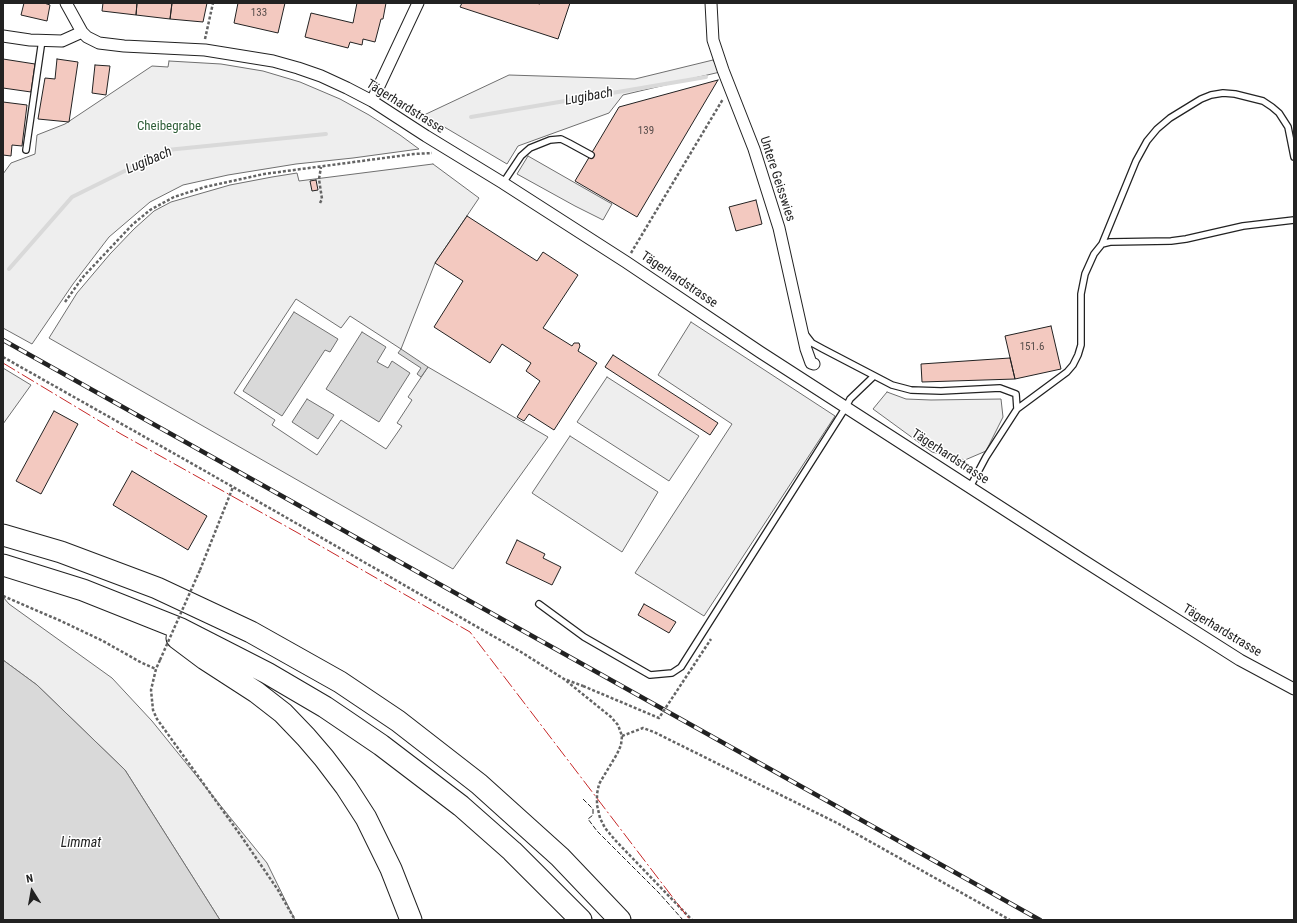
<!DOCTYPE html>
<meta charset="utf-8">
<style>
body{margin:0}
#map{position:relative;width:1297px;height:923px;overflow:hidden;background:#fff;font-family:"Roboto Condensed",sans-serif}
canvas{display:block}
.frame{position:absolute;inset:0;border:4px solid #222;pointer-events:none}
.north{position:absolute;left:12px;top:871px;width:40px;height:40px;-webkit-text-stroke:3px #fff;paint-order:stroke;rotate:349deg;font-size:11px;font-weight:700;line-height:16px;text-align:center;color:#222}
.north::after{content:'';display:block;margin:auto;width:14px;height:18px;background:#222;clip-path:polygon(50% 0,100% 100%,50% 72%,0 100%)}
</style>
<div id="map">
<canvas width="1297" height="923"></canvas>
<div class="frame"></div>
<div class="north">N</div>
</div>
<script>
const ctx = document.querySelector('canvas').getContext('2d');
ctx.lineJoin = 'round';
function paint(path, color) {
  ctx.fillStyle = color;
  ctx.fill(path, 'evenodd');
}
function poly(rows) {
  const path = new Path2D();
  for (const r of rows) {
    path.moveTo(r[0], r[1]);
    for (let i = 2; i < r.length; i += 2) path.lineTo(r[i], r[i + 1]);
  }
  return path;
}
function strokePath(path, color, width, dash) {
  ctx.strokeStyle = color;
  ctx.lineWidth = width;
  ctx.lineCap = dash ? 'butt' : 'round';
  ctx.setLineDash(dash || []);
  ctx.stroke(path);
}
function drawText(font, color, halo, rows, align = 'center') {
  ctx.font = font + ' "Roboto Condensed",sans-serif';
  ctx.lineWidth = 3;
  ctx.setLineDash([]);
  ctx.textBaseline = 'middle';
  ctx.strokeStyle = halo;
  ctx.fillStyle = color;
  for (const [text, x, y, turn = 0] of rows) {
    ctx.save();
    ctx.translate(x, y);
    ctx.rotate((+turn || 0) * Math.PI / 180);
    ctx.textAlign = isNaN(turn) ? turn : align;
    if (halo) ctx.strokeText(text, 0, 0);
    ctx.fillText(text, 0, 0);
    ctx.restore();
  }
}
const green = poly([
 [713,60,720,72,623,95,609,113,518,146,507,164,424,115,509,75,635,79,713,60],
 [169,61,221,64,263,71,300,82,340,99,369,115,400,135,419,149,353,158,296,164,228,175,183,185,150,202,109,237,73,284,32,344,3,328,3,174,11,163,35,154,37,135,65,124,152,66,168,67,169,61],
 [433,164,479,198,435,263,401,349,350,316,341,328,296,299,234,393,275,420,272,425,317,455,341,420,386,449,402,426,397,423,412,400,408,397,428,367,548,437,453,569,49,338,77,293,110,254,134,229,154,211,171,202,230,185,272,177,297,173,299,181,433,164],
 [3,368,31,385,3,424,3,368],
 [607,377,699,436,669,481,577,422,607,377],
 [887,392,906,399,931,400,1001,399,1003,417,986,451,965,460,932,452,873,409,887,392],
 [570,436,658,492,622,552,532,493,570,436],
 [3,597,9,604,112,678,152,721,267,863,295,920,220,920,125,770,37,685,3,660,3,597]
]);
const parking = poly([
 [528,156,612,204,603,220,575,206,517,174,528,156],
 [691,322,835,416,704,616,635,573,732,424,658,375,691,322]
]);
const water = poly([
 [294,312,338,339,330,352,325,350,282,416,243,391,294,312],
 [362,332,386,347,377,362,388,368,392,361,410,373,379,422,326,389,362,332],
 [401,349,428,367,421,377,417,374,421,368,398,353,401,349],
 [307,399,334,415,318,439,292,422,307,399],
 [3,660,37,685,125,770,220,920,3,920,3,660]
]);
const stream = poly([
 [471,117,706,77],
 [9,269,72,197,167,150,326,134]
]);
const building = poly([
 [24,3,44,3,50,5,47,21,21,15,24,3],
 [103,3,137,3,136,15,102,11,103,3],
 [137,3,172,3,170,19,136,15,137,3],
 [172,3,207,3,203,22,170,19,172,3],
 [238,3,285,3,278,33,234,23,238,3],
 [357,3,386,3,383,19,381,19,375,42,363,39,362,45,350,42,348,48,305,37,311,13,353,23,357,3],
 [462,3,536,3,540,4,541,3,570,3,558,39,460,7,462,3],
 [3,59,35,64,31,92,3,88,3,59],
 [57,59,78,62,69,122,38,119,45,78,55,79,57,59],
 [95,65,110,66,106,95,92,93,95,65],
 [718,80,637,217,575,181,619,107,718,80],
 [3,102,27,105,22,146,12,145,11,156,3,155,3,102],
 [316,180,318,190,312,191,310,181,316,180],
 [756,200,762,224,736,231,729,207,756,200],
 [467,216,537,261,543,252,578,275,543,328,572,346,574,343,579,343,580,346,578,351,597,363,554,430,529,414,524,421,517,417,540,381,526,371,531,363,502,344,490,363,434,327,463,281,435,263,467,216],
 [1051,326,1061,369,1015,379,1005,336,1051,326],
 [613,355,718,423,710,435,605,367,613,355],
 [1010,358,1015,379,922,382,921,364,1010,358],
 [54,411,78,424,41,494,16,481,54,411],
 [132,471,207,516,188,550,113,505,132,471],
 [517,540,545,554,543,558,561,567,552,585,506,563,517,540],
 [644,604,676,622,669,633,638,615,644,604]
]);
const path = poly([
 [205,39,213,3],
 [320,203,322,199,319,179,321,167],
 [631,253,723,99],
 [65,302,83,277,132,225,150,210,174,197,205,187,264,174,414,154,432,153],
 [3,357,198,467,521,652,564,679,611,717,618,725,622,736,621,745,617,754,599,784,597,794,597,805,600,818,605,828,615,840,692,920],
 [200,570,233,487],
 [3,596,61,621,103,641,142,663,156,669],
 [160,660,156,669,151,690,153,710,157,719,239,833,278,890,295,920],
 [567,680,583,686],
 [622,736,643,728,654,732,837,823,1010,920]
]);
const service = poly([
 [26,150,42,40],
 [503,183,521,156,530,148,550,140,561,139,569,143,591,155],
 [1102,244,1136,161,1147,141,1157,129,1170,118,1201,99,1211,95,1223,93,1235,94,1263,101,1272,107,1279,113,1288,127,1294,157],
 [805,334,812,343,823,349,892,385,911,390,941,391,1000,388,1016,394,1017,409,986,457,970,487],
 [1017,409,1067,372,1073,365,1078,355,1081,345,1081,294,1085,274,1094,254,1102,244,1110,242,1171,241,1186,239,1243,226,1294,220],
 [539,604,584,637,650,675,672,673,681,667,846,407,850,399,874,376]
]);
const minor = poly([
 [66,3,82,32,87,37,99,43,124,46,205,50,273,61,298,68,321,76,347,88,372,101,426,136,503,183,626,262,760,352,1081,559,1240,660,1294,689],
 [711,3,713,40,723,70,754,149,779,228,806,349,811,363,814,364],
 [3,36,30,40,62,41,82,32],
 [372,101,418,3]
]);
const motorway = poly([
 [3,535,61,552,157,588,251,632,340,682,398,721,479,784,560,857,620,920],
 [3,565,83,590,181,629,267,673,325,707,381,745,461,806,512,851,581,920],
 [177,638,205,659,256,692,283,713,306,737,324,758,346,787,366,818,391,869,411,920]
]);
const rail = poly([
 [3,340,1040,920]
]);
const pathBridge = poly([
 [160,660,200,570],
 [583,686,659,718,711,639]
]);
const fence = poly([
 [583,799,593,809,593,815,588,819,597,831,659,893,683,920]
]);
const power = poly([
 [3,363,121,434,298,533,470,632,690,920]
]);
const numberNames = [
 ["133",259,13],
 ["139",646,131],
 ["151.6",1032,347]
];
const streetNames = [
 ["Tägerhardstrasse",405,107,32],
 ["Untere Geisswies",777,179,72],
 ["Tägerhardstrasse",679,280,34],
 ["Tägerhardstrasse",950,457,33],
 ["Tägerhardstrasse",1222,631,31]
];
const parkNames = [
 ["Cheibegrabe",169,127]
];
const waterNames = [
 ["Lugibach",589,97,-10],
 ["Lugibach",149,161,-23],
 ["Limmat",81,843]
];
paint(green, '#eee');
strokePath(green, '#6f6f6f', 1);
paint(parking, '#ededed');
strokePath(parking, '#6f6f6f', 1);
paint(water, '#d9d9d9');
strokePath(water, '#6f6f6f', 1);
strokePath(stream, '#d9d9d9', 4);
paint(building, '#f3c9c0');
strokePath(building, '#222', 1);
strokePath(service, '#222', 8);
strokePath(minor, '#222', 13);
strokePath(motorway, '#222', 23);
strokePath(path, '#646464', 2.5, [3, 2]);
strokePath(service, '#fff', 5.5);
strokePath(minor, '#fff', 11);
strokePath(motorway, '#fff', 21);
strokePath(rail, '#222', 4.5);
strokePath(rail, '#fff', 3, [9]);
strokePath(pathBridge, '#646464', 2.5, [3, 2]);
strokePath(fence, '#222', 1, [5, 2]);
strokePath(power, '#c62828', 1, [14, 3, 2, 3]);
drawText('11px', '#564c4a', null, numberNames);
drawText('13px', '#222', '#fff', streetNames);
drawText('13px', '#2f5e38', '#fff', parkNames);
drawText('italic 14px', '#222', '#fff', waterNames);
</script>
